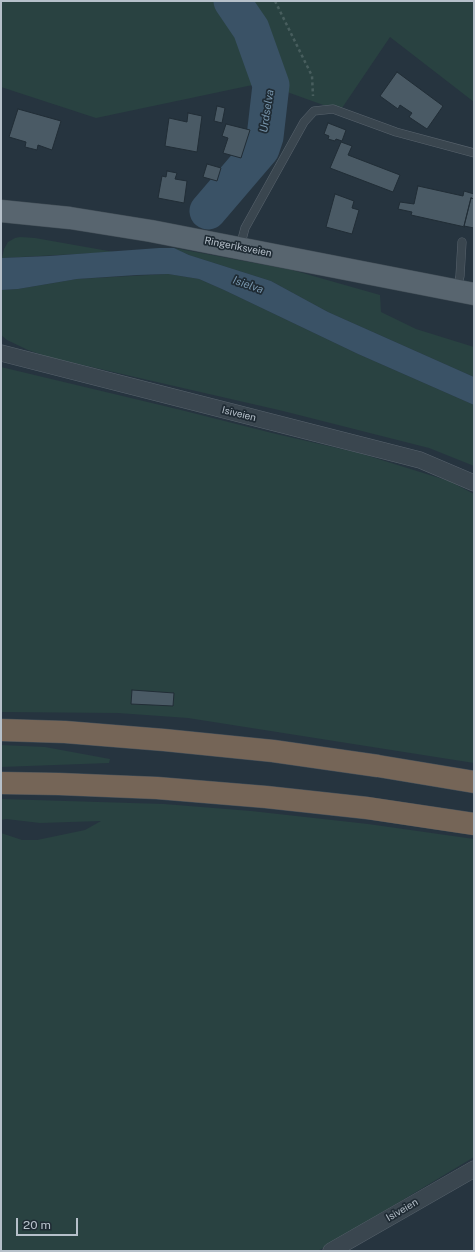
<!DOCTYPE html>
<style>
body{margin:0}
#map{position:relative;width:475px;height:1252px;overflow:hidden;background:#26343f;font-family:"Public Sans",sans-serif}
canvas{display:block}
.frame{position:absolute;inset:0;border:2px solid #b6c0ca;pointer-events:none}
.scale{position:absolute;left:16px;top:1218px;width:62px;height:18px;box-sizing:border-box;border:2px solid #b6c0ca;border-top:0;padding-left:5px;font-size:12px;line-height:14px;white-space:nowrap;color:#b6c0ca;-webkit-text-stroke:3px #1f2b34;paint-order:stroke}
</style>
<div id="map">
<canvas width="475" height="1252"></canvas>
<div class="frame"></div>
<div class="scale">20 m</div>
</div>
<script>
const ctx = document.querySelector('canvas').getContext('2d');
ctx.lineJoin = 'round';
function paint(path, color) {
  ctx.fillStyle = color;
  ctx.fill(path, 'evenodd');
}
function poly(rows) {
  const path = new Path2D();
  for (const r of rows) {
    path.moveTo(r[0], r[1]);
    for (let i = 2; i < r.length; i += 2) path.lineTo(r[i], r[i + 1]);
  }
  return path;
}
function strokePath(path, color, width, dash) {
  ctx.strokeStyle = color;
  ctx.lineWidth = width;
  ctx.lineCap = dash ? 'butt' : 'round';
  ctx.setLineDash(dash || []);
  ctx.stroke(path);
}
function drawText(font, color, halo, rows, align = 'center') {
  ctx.font = font + ' "Public Sans",sans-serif';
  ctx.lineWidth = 3.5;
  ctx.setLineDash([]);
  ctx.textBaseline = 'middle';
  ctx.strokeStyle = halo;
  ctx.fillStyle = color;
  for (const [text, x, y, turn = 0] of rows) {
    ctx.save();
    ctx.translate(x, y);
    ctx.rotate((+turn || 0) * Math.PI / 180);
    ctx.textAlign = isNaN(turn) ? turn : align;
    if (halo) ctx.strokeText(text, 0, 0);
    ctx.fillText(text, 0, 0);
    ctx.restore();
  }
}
const green = poly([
 [1,1,474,1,474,102,390,37,340,111,262,83,96,118,1,87],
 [20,237,35,238,114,252,2,258,4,249,8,242,15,238],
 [174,248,292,270,380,295,381,312,416,329,474,347,474,377,328,312,271,281,189,255],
 [168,274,199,279,224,290,358,354,474,405,474,466,429,448,283,411,48,357,28,350,7,340,1,335,1,290,18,289,77,279],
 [1,367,181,410,272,433,359,453,449,481,474,494,474,763,188,718,118,713,1,712],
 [1,745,45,747,110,759,109,763,1,767],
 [1,799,164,804,251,811,368,824,474,839,474,1157,318,1251,1,1251,1,833,22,840,37,840,85,830,101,821,40,823,6,819,1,820]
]);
const water = poly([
 [159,248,174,248,189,255,271,281,328,312,474,377,474,405,358,354,224,290,199,279,168,274,137,275,77,279,18,289,1,290,1,258,49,256]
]);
const river = poly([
 [208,211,261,149,265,137,271,85,251,29,232,1]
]);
const building = poly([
 [397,72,443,106,427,129,409,117,412,113,400,105,398,109,380,96,397,72],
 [217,106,225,108,222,123,214,121,217,106],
 [18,109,61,121,52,150,38,145,37,150,25,147,26,142,9,137,18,109],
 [188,113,202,116,197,152,165,146,169,118,187,122,188,113],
 [328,123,346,130,342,141,336,139,335,141,328,139,329,136,324,134,328,123],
 [226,124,250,130,241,158,223,153,228,138,222,136,226,124],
 [341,142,352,146,348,155,400,175,393,192,330,168,341,142],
 [207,164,221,168,217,181,203,177,207,164],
 [167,171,177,173,175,179,187,181,184,203,158,198,162,176,166,177,167,171],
 [418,186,463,196,464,191,474,194,474,199,471,198,464,226,465,227,411,215,412,212,398,209,400,202,414,204,418,186],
 [335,194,354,201,352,208,359,210,352,234,326,227,335,194],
 [471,198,474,199,474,228,464,226,471,198],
 [132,690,174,693,173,706,131,704,132,690]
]);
const path = poly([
 [275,1,312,76,313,96]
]);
const lane = poly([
 [240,247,245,228,304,122,314,111,333,109,396,132,474,153],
 [457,290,460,276,462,242]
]);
const street = poly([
 [1,353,420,460,474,483],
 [331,1251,474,1169]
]);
const primary = poly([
 [1,211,70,218,151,231,474,294]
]);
const highway = poly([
 [1,730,65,732,164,740,273,751,378,766,474,782],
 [1,783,59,784,157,788,266,797,367,808,474,824]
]);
const streetNames = [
 ["Ringeriksveien",238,247,11],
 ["Isiveien",239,414,14],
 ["Isiveien",402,1210,-30]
];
const waterNames = [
 ["Urdselva",267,111,-81],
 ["Isielva",248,285,19]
];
paint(green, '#294241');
paint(water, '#3a5266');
strokePath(river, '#3a5266', 37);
paint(building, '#4a5a65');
strokePath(building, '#212d36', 1);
strokePath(lane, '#58636d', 9);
strokePath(street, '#58636d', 17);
strokePath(primary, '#434f58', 23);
strokePath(highway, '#45505a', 23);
strokePath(path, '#485e5e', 2.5, [3, 3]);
strokePath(lane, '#3a464f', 8);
strokePath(street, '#3a464f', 16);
strokePath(primary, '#58656f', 22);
strokePath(highway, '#756557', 22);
drawText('10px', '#b6c0ca', '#1f2b34', streetNames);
drawText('italic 11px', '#7795ac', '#1f2b34', waterNames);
</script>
